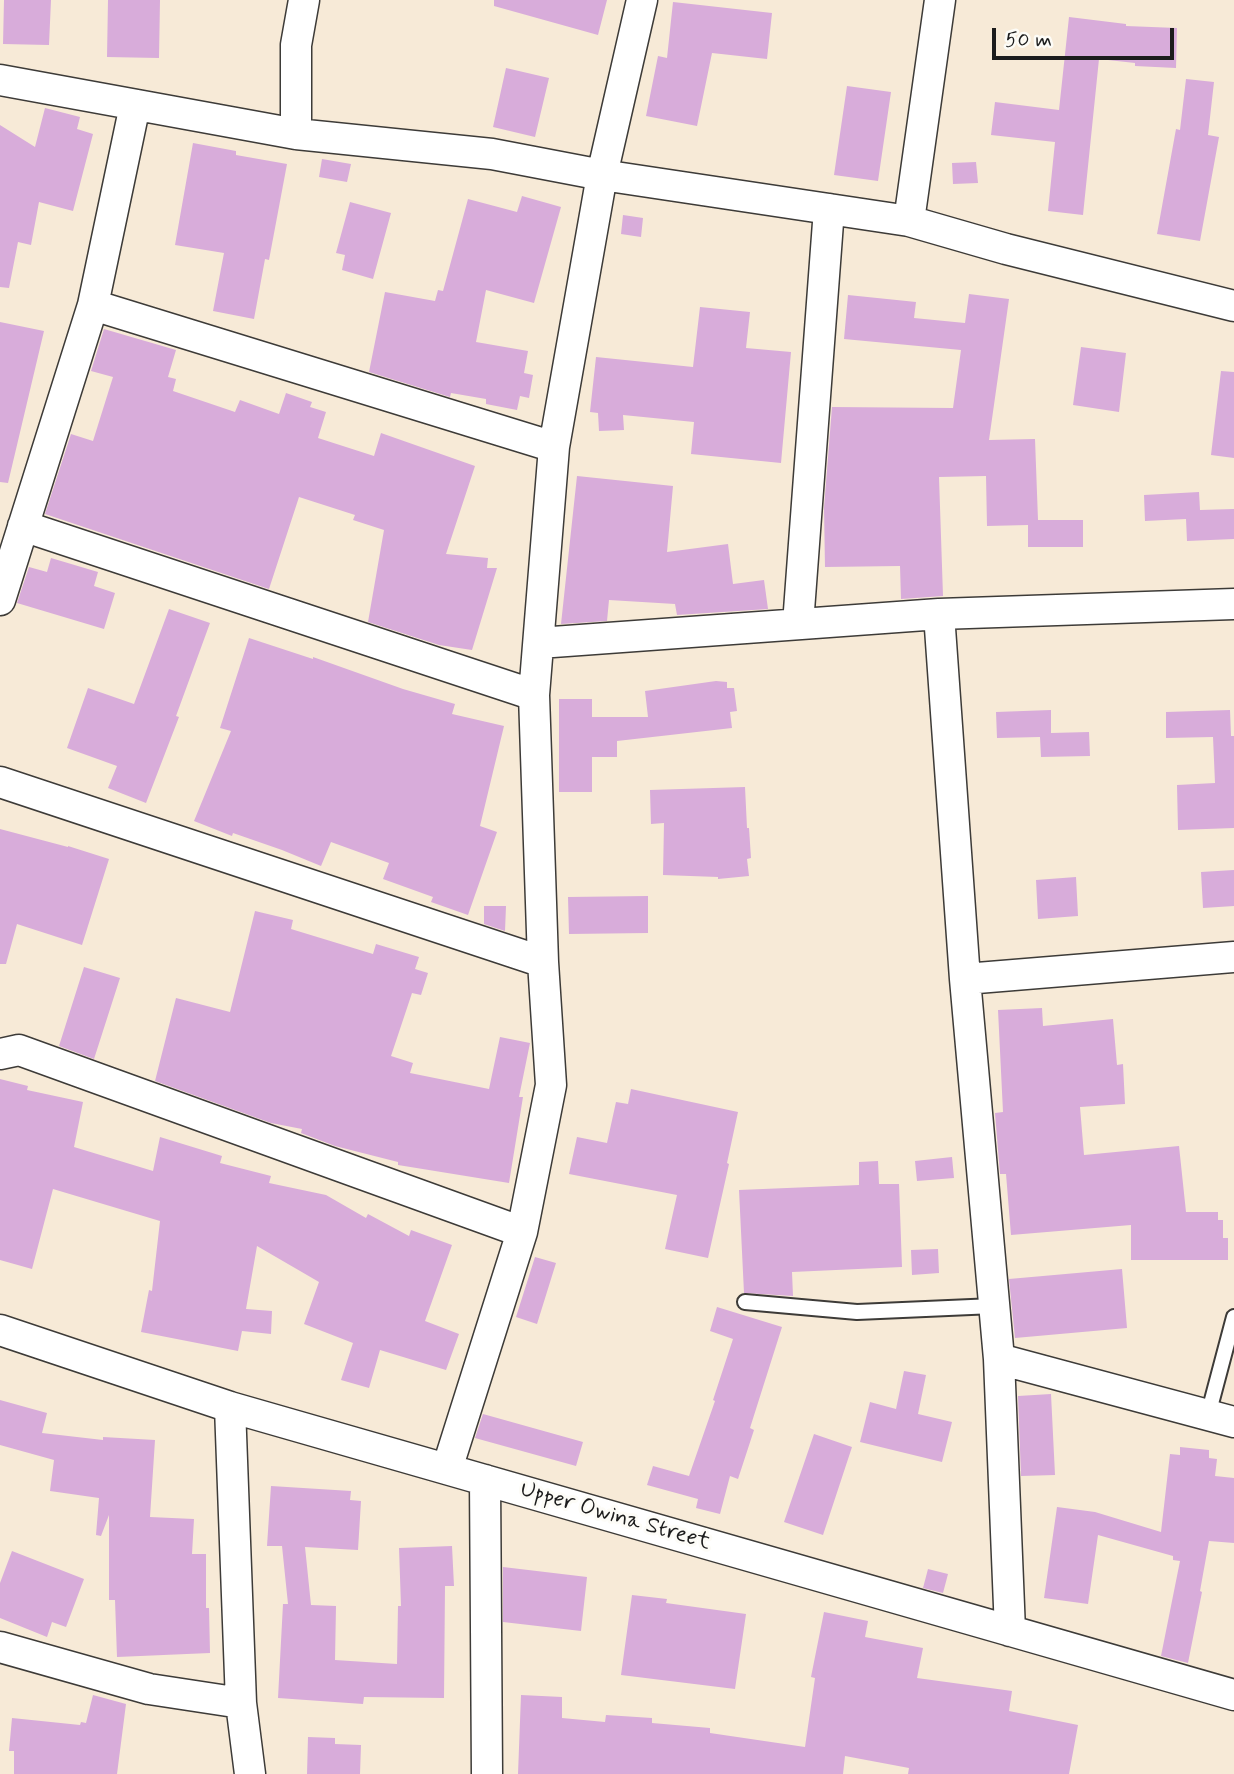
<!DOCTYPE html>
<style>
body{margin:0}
#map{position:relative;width:1234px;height:1774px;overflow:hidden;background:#f7ead7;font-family:Mynerve,sans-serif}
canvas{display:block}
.scale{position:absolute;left:992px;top:28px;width:182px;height:32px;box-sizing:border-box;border:4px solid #1c1c1c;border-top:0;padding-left:9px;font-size:21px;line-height:24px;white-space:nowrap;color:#1c1c1c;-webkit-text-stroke:5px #fdfcf7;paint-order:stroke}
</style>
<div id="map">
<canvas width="1234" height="1774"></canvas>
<div class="scale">50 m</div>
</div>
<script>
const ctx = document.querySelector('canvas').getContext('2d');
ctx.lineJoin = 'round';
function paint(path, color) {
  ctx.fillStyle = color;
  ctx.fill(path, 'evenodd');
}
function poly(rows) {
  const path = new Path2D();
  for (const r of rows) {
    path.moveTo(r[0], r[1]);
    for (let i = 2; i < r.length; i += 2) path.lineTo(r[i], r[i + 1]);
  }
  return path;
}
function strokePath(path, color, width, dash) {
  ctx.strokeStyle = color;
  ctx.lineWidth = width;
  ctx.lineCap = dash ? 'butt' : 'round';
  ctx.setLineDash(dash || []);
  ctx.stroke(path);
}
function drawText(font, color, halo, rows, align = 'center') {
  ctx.font = font + ' Mynerve,sans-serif';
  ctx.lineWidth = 6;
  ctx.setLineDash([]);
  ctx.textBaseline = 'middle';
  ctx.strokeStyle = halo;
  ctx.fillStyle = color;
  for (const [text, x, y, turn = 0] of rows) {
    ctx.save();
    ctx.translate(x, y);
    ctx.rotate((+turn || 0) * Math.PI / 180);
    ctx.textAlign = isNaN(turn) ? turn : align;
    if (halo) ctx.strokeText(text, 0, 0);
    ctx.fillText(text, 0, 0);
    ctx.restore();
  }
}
const building = poly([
 [4,0,51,0,49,45,3,44],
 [108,0,160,0,159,58,107,57],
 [494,0,607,0,598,35,494,6],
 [673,2,772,13,767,59,712,53,697,126,646,116,658,56,667,58],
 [1069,17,1126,24,1126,26,1177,28,1176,68,1135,66,1135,63,1099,59,1083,215,1048,211,1055,142,991,135,995,102,1059,110],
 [506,68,549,78,535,137,493,127],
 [1186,79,1214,82,1208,135,1219,137,1200,241,1157,234,1176,129,1180,130],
 [847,86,891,92,878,181,834,175],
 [45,108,80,117,77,129,93,134,73,211,39,202,31,245,18,242,9,288,0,287,0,125,35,147],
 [193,143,236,151,236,155,287,164,269,260,265,259,254,319,213,311,224,253,175,245],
 [322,159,351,164,347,182,319,177],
 [976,162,978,183,953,184,952,163],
 [522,196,561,207,534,303,486,290,476,342,528,351,524,373,533,375,529,398,520,396,517,410,486,404,486,399,451,393,450,397,369,372,385,292,435,301,438,290,443,291,468,199,517,212],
 [350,202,391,213,373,279,342,270,345,255,336,253],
 [623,215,643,218,641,237,621,234],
 [969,294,1009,299,989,440,1035,439,1038,520,1083,520,1083,547,1028,547,1028,525,987,526,986,476,939,477,943,596,901,599,900,566,825,567,824,508,832,407,953,408,961,350,844,339,848,295,916,302,914,318,965,323],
 [700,307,750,312,746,348,791,352,781,463,691,454,694,422,623,415,624,430,599,431,598,413,590,412,596,357,693,367],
 [0,322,44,331,8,483,0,482],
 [104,329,176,350,168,377,176,379,173,391,235,412,240,400,279,414,286,393,312,402,310,407,326,412,318,438,374,456,381,433,475,466,446,554,488,558,487,568,497,568,472,650,439,645,368,622,384,530,353,520,355,515,299,497,269,589,45,514,71,434,93,441,113,377,91,371],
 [1081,347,1126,353,1119,412,1073,405],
 [1221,371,1234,372,1234,458,1211,455],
 [577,476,673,486,667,552,728,544,733,584,764,580,768,609,677,615,675,604,609,600,607,621,561,624],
 [1199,492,1200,510,1234,509,1234,539,1187,541,1186,519,1145,521,1144,495],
 [51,558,98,572,94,586,115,593,104,629,17,603,29,567,47,572],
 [169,609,210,623,176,716,179,717,146,803,108,788,117,766,67,748,88,688,134,704],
 [249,638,313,659,313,657,403,689,455,704,452,714,504,726,480,826,497,832,468,915,431,902,433,897,383,879,389,863,331,842,321,866,282,850,233,833,232,836,194,821,231,731,220,728],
 [716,681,727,682,727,688,734,688,737,711,730,712,732,728,617,741,617,757,592,757,592,792,559,792,559,699,592,699,592,717,648,717,645,691],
 [1051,710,1051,733,1089,732,1090,756,1041,757,1040,737,997,738,996,712],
 [1230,710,1231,736,1234,736,1234,828,1178,830,1177,785,1215,783,1213,737,1166,738,1166,712],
 [745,787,747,828,749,828,751,858,747,859,749,876,718,879,718,877,663,875,664,823,651,824,650,790],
 [0,829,68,847,68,846,109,859,82,945,17,924,6,964,0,964],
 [1234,870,1234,906,1203,908,1201,872],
 [1076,877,1078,916,1038,919,1036,880],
 [648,896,648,933,569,934,568,897],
 [484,906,506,906,505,931,484,924],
 [255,911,293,920,291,929,373,954,376,944,419,957,415,969,428,973,421,995,412,993,391,1056,413,1063,410,1073,489,1089,500,1037,530,1043,519,1097,523,1097,509,1183,398,1165,398,1162,335,1146,301,1133,302,1129,271,1123,155,1081,176,998,230,1012],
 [84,967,120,978,94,1059,59,1046],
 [1042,1008,1043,1026,1113,1019,1117,1065,1123,1064,1125,1104,1080,1107,1084,1155,1179,1146,1186,1212,1218,1212,1218,1220,1223,1220,1223,1238,1228,1238,1228,1260,1131,1260,1131,1225,1011,1235,1006,1174,1000,1174,995,1113,1003,1112,998,1010],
 [0,1079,28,1086,27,1090,83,1102,74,1147,153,1171,160,1137,222,1156,220,1163,271,1176,269,1183,326,1195,366,1218,368,1214,409,1236,411,1230,452,1245,425,1321,459,1334,446,1370,380,1350,369,1388,341,1380,353,1343,304,1324,319,1282,257,1246,246,1309,272,1311,271,1334,242,1331,238,1351,141,1332,149,1290,152,1291,160,1221,53,1189,32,1269,0,1260],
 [631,1089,738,1112,727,1163,729,1164,708,1258,665,1249,677,1195,569,1174,577,1137,607,1143,616,1102,628,1104],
 [952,1157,954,1178,917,1181,915,1161],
 [878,1161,879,1184,899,1184,902,1267,792,1272,793,1296,744,1293,739,1190,859,1185,859,1162],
 [938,1249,939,1273,912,1275,911,1250],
 [535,1257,556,1263,537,1324,516,1317],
 [1122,1269,1127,1328,1015,1338,1009,1279],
 [717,1307,782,1327,750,1428,754,1430,738,1479,730,1476,720,1514,696,1508,698,1499,647,1485,653,1466,689,1476,715,1401,713,1400,733,1339,710,1331],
 [904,1371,926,1375,918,1414,952,1422,942,1462,860,1442,870,1402,896,1409],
 [1051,1394,1055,1475,1021,1476,1018,1396],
 [0,1400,47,1413,42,1433,103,1440,103,1437,155,1440,150,1517,194,1519,192,1554,206,1554,206,1608,209,1608,210,1653,117,1657,115,1600,109,1600,109,1515,101,1536,96,1535,99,1498,50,1491,54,1460,0,1445],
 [483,1414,583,1442,576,1466,475,1438],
 [814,1434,852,1447,823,1535,784,1522],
 [1180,1447,1209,1450,1209,1458,1217,1459,1215,1476,1234,1478,1234,1543,1209,1541,1200,1591,1202,1592,1188,1663,1161,1656,1180,1561,1173,1560,1173,1556,1098,1535,1088,1604,1044,1598,1057,1507,1095,1512,1161,1532,1170,1454,1180,1455],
 [271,1486,351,1491,350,1500,361,1501,358,1550,305,1547,311,1605,336,1606,335,1660,397,1664,398,1606,401,1606,399,1548,452,1546,454,1586,445,1586,444,1698,364,1697,363,1704,278,1698,283,1604,288,1604,282,1546,267,1546],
 [12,1551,84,1579,66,1627,52,1622,47,1637,0,1618,0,1583],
 [503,1567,587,1577,581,1631,503,1622],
 [928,1569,948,1574,943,1593,923,1588],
 [632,1595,667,1599,666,1603,746,1614,735,1689,621,1675],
 [824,1612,868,1621,865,1637,923,1648,917,1678,1012,1691,1009,1711,1078,1725,1069,1774,908,1774,909,1768,845,1756,843,1774,518,1774,521,1695,562,1697,562,1718,605,1722,606,1715,652,1718,652,1723,710,1728,710,1733,805,1747,815,1678,811,1677],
 [93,1695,126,1704,117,1774,14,1774,14,1751,9,1751,12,1718,80,1725,81,1722,86,1723],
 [308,1737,335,1738,335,1744,361,1745,360,1774,307,1774]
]);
const lane = poly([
 [745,1302,857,1312,994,1306],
 [1208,1415,1234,1317]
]);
const street = poly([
 [940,0,909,221,1006,249,1234,306],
 [0,80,296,134,492,154,602,175,909,221],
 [296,134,296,45,304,0],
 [93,305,554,447],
 [23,526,534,695],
 [0,600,93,305,135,105],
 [939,614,965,979,999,1359,1010,1631],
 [798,624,829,209],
 [539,643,939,614,1234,604],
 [0,782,543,962],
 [965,979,1234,957],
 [0,1054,19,1050,522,1232],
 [0,1330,230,1407,1234,1695],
 [999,1359,1234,1422],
 [230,1407,241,1703,250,1774],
 [447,1469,522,1232,551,1085,543,962,534,695,554,447,602,175,642,0],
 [485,1480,487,1774],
 [0,1647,149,1689,241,1703]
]);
const streetNames = [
 ["Upper Owina Street",615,1517,16]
];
paint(building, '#d8acda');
strokePath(lane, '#3d3b38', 18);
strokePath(street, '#3d3b38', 33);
strokePath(lane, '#fff', 14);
strokePath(street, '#fff', 30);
drawText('23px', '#1c1c1c', '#fdfcf7', streetNames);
</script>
